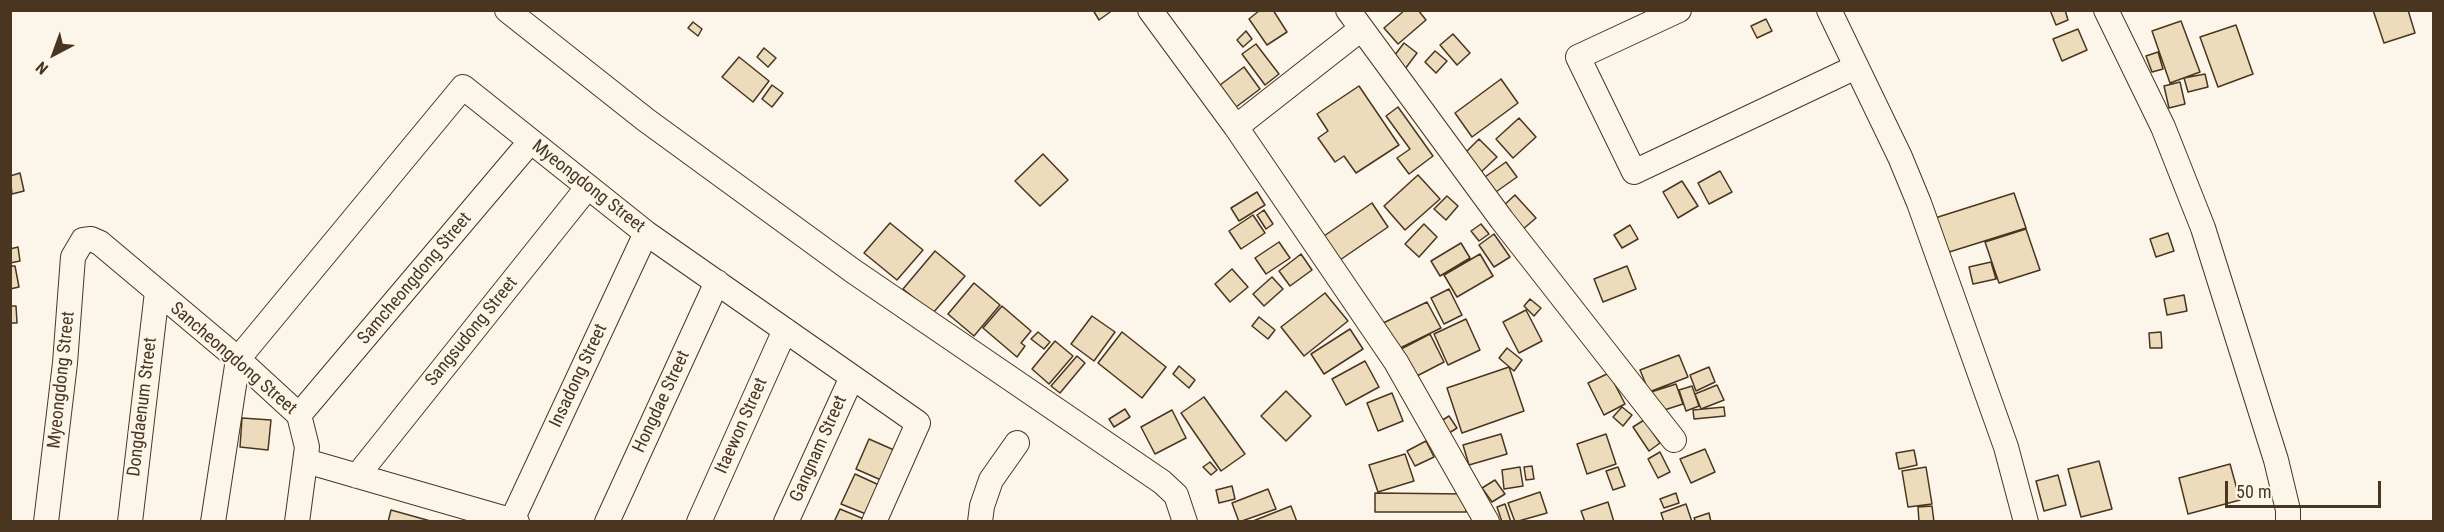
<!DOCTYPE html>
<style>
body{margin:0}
#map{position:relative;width:2444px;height:532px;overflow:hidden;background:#fbf6e9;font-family:"Roboto Condensed",sans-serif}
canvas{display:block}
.frame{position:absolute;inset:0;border:12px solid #4a3520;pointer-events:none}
.north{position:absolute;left:24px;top:24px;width:60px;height:60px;-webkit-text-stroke:4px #fbf6e9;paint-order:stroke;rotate:221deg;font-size:16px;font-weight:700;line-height:24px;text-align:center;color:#4a3520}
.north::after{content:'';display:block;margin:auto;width:21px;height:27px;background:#4a3520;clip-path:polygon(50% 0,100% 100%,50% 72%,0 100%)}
.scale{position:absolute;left:2225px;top:481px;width:156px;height:27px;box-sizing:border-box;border:3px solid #4a3520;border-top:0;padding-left:8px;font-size:18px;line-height:21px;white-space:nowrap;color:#4a3520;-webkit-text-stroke:4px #fbf6e9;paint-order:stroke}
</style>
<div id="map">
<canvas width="2444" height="532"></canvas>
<div class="frame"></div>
<div class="north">N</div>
<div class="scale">50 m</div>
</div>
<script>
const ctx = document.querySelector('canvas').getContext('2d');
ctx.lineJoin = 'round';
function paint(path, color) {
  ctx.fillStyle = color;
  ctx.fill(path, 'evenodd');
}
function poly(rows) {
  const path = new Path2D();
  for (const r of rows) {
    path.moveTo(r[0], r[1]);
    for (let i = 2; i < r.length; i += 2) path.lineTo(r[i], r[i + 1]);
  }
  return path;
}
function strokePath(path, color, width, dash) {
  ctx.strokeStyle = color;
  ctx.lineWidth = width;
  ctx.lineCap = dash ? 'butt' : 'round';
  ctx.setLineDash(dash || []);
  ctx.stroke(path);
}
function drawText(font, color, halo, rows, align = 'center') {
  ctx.font = font + ' "Roboto Condensed",sans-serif';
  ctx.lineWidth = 4.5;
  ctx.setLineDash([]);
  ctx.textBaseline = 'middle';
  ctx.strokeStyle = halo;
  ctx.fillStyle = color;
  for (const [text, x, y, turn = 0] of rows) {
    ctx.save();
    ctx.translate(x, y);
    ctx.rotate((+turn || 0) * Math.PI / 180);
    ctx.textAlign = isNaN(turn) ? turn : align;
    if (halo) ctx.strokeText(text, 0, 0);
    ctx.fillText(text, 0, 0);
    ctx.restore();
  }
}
const building = poly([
 [1093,10,1113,10,1099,20,1093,10],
 [1260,10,1273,10,1287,32,1267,45,1249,19,1260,10],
 [1405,10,1418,10,1426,20,1398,44,1384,28,1405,10],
 [2050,10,2065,10,2068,20,2056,25,2050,10],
 [2373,10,2408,10,2415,33,2384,43,2373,10],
 [1766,19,1772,31,1757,38,1751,26,1766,19],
 [2181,21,2200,72,2170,83,2152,31,2181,21],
 [693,22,702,29,698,36,688,28,693,22],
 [2236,25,2253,74,2218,87,2200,37,2236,25],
 [2078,29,2087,50,2062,61,2053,39,2078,29],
 [1246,31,1252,39,1243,47,1237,40,1246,31],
 [1453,34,1470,53,1457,65,1440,45,1453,34],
 [1404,43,1417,53,1405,69,1391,60,1404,43],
 [1256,44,1279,74,1265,85,1242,54,1256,44],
 [764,48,776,58,768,67,757,57,764,48],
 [1435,51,1447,61,1436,73,1425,62,1435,51],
 [2158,52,2163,69,2152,72,2146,56,2158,52],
 [739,57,769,81,753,102,722,77,739,57],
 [1244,67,1260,89,1232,110,1216,88,1244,67],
 [2205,74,2208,87,2188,92,2184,78,2205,74],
 [1501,79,1518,103,1472,137,1455,113,1501,79],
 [2180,82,2185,104,2169,108,2164,86,2180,82],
 [772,85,783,93,772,107,762,99,772,85],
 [1359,86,1399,145,1356,173,1344,156,1335,162,1318,138,1328,131,1317,114,1359,86],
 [1398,107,1433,156,1409,174,1397,158,1410,149,1386,116,1398,107],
 [1519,118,1536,137,1513,158,1496,139,1519,118],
 [1479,139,1497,157,1480,173,1463,155,1479,139],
 [1043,154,1068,180,1040,206,1015,181,1043,154],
 [1506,162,1517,177,1493,194,1482,179,1506,162],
 [1720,171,1732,192,1709,204,1698,183,1720,171],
 [20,173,24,191,12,194,10,176,20,173],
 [1418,175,1440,199,1405,230,1384,206,1418,175],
 [1682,181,1698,206,1678,218,1663,192,1682,181],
 [1257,192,1265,205,1239,221,1231,208,1257,192],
 [2014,193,2026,228,1946,253,1935,218,2014,193],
 [1515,195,1536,218,1522,230,1502,207,1515,195],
 [1447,196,1458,206,1446,220,1434,209,1447,196],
 [1372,203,1388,227,1340,260,1324,236,1372,203],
 [1264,210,1273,224,1266,229,1257,215,1264,210],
 [1253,215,1265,233,1241,249,1229,231,1253,215],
 [890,223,923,250,897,280,864,253,890,223],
 [1424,224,1437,237,1419,257,1405,244,1424,224],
 [1481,224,1489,234,1479,241,1471,231,1481,224],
 [1630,225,1638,239,1622,248,1614,235,1630,225],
 [2026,229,2040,270,1999,283,1985,242,2026,229],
 [2168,233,2174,251,2156,257,2150,239,2168,233],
 [1494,234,1510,257,1494,267,1479,245,1494,234],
 [1279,242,1290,258,1266,274,1255,258,1279,242],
 [1461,243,1470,258,1440,276,1431,261,1461,243],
 [18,247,20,261,10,263,10,249,18,247],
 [935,251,965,276,933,313,903,289,935,251],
 [1301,254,1312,270,1290,286,1279,271,1301,254],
 [1480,254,1493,276,1457,297,1444,275,1480,254],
 [1991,262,1996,279,1973,284,1969,267,1991,262],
 [10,266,15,266,19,287,10,289,10,266],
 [1627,266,1636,289,1603,302,1594,279,1627,266],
 [1232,269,1248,287,1230,302,1215,284,1232,269],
 [1272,277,1283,289,1264,306,1253,294,1272,277],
 [974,283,1000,305,974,336,948,314,974,283],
 [1449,289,1462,315,1444,324,1431,298,1449,289],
 [1325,293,1348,321,1304,356,1281,327,1325,293],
 [2184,295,2187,311,2167,315,2164,299,2184,295],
 [1530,299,1541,308,1534,316,1524,306,1530,299],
 [1427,302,1441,328,1392,352,1379,325,1427,302],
 [10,306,16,306,17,323,10,323,10,306],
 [1002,306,1031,331,1021,343,1025,346,1017,357,983,328,1002,306],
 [1526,310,1542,341,1519,353,1503,322,1526,310],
 [1092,316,1115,332,1094,361,1071,344,1092,316],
 [1259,317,1275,330,1268,339,1252,326,1259,317],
 [1466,319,1480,350,1448,365,1434,334,1466,319],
 [1350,329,1363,349,1324,374,1311,354,1350,329],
 [1038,332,1050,342,1044,349,1031,339,1038,332],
 [1122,332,1166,367,1142,398,1098,363,1122,332],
 [2161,332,2162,348,2150,348,2149,333,2161,332],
 [1430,334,1444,362,1415,377,1401,349,1430,334],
 [1055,341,1073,356,1049,384,1032,369,1055,341],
 [1507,348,1522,360,1514,371,1499,358,1507,348],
 [1679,355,1688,377,1649,392,1640,370,1679,355],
 [1077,356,1085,363,1060,393,1051,386,1077,356],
 [1365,361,1379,387,1346,405,1332,379,1365,361],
 [1179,366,1195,380,1189,388,1173,374,1179,366],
 [1509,367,1524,411,1462,433,1447,388,1509,367],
 [1709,367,1715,382,1696,391,1690,375,1709,367],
 [1609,373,1625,404,1604,415,1588,383,1609,373],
 [1676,384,1683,404,1655,413,1648,393,1676,384],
 [1717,385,1724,400,1701,409,1695,394,1717,385],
 [1692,386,1699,406,1686,411,1679,390,1692,386],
 [1286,391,1311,416,1286,441,1261,416,1286,391],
 [1392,393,1403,421,1378,431,1367,403,1392,393],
 [1204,397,1245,454,1221,471,1181,413,1204,397],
 [1622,407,1632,415,1623,426,1613,417,1622,407],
 [1724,407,1725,416,1694,419,1693,410,1724,407],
 [1125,409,1130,417,1114,427,1109,419,1125,409],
 [1172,410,1186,438,1155,454,1141,427,1172,410],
 [1449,416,1457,428,1446,435,1438,423,1449,416],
 [242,418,271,420,268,450,240,447,242,418],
 [1644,420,1660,443,1649,451,1633,427,1644,420],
 [1501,434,1507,454,1469,465,1463,445,1501,434],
 [1606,434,1616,464,1587,474,1577,444,1606,434],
 [869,439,894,450,881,480,856,469,869,439],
 [1426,441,1434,457,1415,466,1407,451,1426,441],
 [1705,449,1715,472,1691,483,1680,459,1705,449],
 [1914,450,1917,465,1899,469,1896,453,1914,450],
 [1660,452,1670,472,1658,478,1648,459,1660,452],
 [1405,454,1414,481,1378,492,1369,465,1405,454],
 [2099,461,2112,509,2081,517,2068,469,2099,461],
 [1210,462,1217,470,1211,475,1203,467,1210,462],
 [2230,464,2240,500,2188,514,2179,478,2230,464],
 [1532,466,1534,479,1526,480,1524,467,1532,466],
 [1520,467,1523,486,1504,489,1502,470,1520,467],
 [1618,467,1625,486,1613,490,1606,471,1618,467],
 [1926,467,1932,504,1908,507,1902,471,1926,467],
 [855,474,879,485,866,514,841,504,855,474],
 [2058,475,2066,505,2044,511,2036,481,2058,475],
 [1495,480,1505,494,1492,502,1482,488,1495,480],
 [1232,486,1235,499,1219,503,1216,490,1232,486],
 [1268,489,1276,509,1239,522,1232,503,1268,489],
 [1540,492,1547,513,1515,522,1508,503,1540,492],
 [1375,493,1465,494,1466,512,1375,512,1375,493],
 [1676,493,1679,503,1664,508,1660,499,1676,493],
 [1608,502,1614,522,1585,522,1581,511,1608,502],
 [1505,504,1511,522,1502,522,1497,507,1505,504],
 [1686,504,1692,522,1664,522,1661,513,1686,504],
 [1291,506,1297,522,1253,521,1291,506],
 [1932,506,1934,522,1919,522,1918,507,1932,506],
 [840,509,864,519,863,522,834,522,840,509],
 [391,510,434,522,388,522,391,510],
 [1709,513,1711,522,1696,522,1694,518,1709,513]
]);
const minor = poly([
 [507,10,646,120,853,271,1162,482,1176,495,1185,522],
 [1150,10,1236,127,1396,362,1487,522],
 [1348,10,1502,220,1674,440],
 [1679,10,1578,57,1634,172,1856,67],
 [1829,10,1900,157,1919,203,2006,447,2026,522],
 [2106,10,2163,127,2203,228,2276,460,2288,510,2288,522],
 [1236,127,1361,29],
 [299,415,530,142],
 [306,461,517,522],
 [357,476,587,188],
 [512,520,646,233],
 [46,522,65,363,73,257,83,240,91,239,100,243,238,359,299,415,307,447,297,522],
 [130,522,157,292],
 [213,522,238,359,463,87,646,233,918,423,874,522],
 [607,522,717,282],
 [699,522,785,330],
 [786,522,852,377],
 [980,522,982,506,991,480,1017,443]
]);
const streetNames = [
 ["Myeongdong Street",588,187,38],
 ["Samcheongdong Street",415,279,-50],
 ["Sangsudong Street",472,332,-51],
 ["Sancheongdong Street",233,359,41],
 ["Insadong Street",579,376,-65],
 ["Myeongdong Street",62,380,-84],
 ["Hongdae Street",662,402,-65],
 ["Dongdaenum Street",143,407,-83],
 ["Itaewon Street",742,426,-66],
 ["Gangnam Street",819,449,-66]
];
paint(building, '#ecdcbc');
strokePath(building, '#4a3520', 1.5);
strokePath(minor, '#4a3520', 26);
strokePath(minor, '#fbf6e9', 24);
drawText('18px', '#4a3520', '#fbf6e9', streetNames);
</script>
